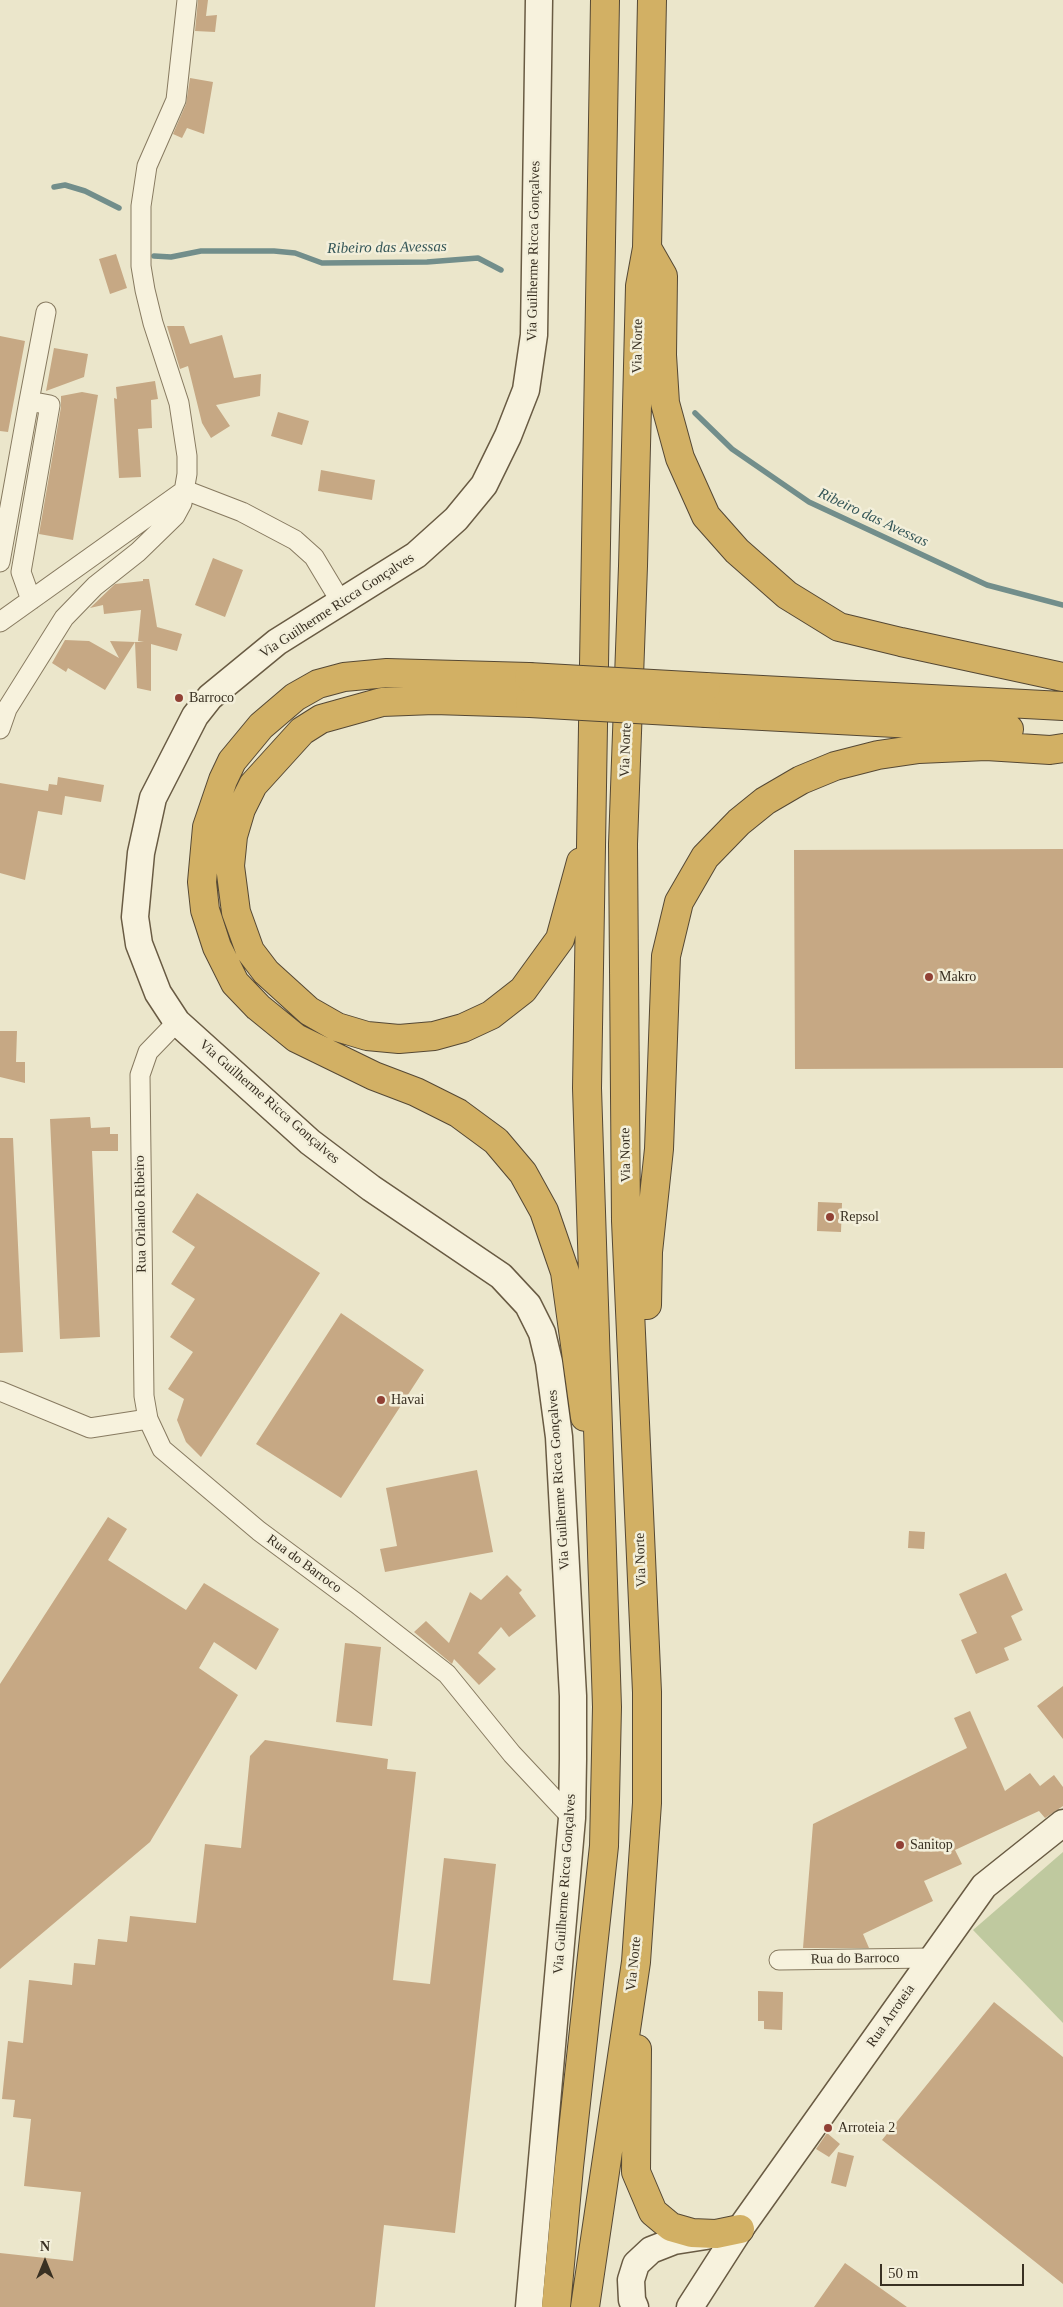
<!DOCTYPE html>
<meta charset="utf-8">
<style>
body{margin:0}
#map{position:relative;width:1063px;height:2307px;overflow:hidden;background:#ebe6cb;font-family:"Times New Roman",serif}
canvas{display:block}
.north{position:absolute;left:20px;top:2237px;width:50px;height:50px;-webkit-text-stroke:4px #f3efda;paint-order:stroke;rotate:0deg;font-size:14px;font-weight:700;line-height:20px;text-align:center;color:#393022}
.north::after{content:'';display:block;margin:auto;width:18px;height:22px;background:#393022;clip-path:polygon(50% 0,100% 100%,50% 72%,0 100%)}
.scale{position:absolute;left:880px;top:2264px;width:144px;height:22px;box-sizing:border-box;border:2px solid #393022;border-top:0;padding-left:6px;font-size:15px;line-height:18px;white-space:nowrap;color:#393022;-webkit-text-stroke:4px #f3efda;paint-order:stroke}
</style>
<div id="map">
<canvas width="1063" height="2307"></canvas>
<div class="north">N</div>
<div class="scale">50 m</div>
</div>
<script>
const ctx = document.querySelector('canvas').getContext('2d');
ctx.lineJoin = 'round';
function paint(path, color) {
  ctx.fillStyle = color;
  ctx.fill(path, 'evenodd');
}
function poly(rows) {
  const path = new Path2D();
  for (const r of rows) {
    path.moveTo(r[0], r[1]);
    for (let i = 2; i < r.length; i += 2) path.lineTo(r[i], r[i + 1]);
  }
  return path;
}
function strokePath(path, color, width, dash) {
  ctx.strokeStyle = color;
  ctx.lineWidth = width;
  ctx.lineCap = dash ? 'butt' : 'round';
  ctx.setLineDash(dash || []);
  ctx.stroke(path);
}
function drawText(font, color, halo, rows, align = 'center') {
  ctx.font = font + ' "Times New Roman",serif';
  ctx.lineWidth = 5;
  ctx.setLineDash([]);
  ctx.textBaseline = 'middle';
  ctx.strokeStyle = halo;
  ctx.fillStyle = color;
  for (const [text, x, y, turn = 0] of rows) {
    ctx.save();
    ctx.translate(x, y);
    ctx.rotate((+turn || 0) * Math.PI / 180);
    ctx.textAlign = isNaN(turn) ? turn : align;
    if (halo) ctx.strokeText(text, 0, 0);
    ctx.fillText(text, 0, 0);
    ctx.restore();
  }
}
const green = poly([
 [1063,1852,1063,2023,973,1930]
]);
const stream = poly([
 [54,187,65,185,85,191,119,208],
 [154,256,171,257,201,251,274,251,295,253,322,263,427,262,478,258,501,270],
 [695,413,732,449,809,502,987,585,1063,605]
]);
const building = poly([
 [198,0,208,0,206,16,217,15,215,32,195,31],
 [190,78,213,82,204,134,187,128,182,138,173,134,186,104],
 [116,254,127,288,110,294,99,259],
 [167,326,184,326,190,344,222,335,234,378,261,374,260,396,216,405,230,426,211,438,202,423,188,366,180,369],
 [0,336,25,341,8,432,0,431],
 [54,348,88,354,84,377,46,391],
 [155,381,158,399,151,400,152,428,138,429,141,477,119,478,114,398,117,399,116,387],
 [82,392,98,395,73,540,39,534,61,407,61,396],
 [278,412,309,421,302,445,271,436],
 [321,470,375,480,372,500,318,491],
 [213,558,243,570,225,617,195,605],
 [143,579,149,579,157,627,182,634,177,651,151,644,151,691,137,688,135,642,144,642,138,641,141,610,104,614,103,605,90,608,115,584,143,581],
 [65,640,89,641,119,658,110,641,135,642,105,690,68,668,66,672,52,663],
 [58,777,104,785,101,802,65,796,62,815,38,811,25,880,0,873,0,783,48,791,49,784,57,785],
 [1063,849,1063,1068,795,1069,794,850],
 [0,1031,17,1031,16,1062,25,1062,25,1083,0,1077],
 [90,1117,91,1128,110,1127,110,1134,118,1134,118,1151,92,1151,100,1337,60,1339,50,1119],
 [0,1138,13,1138,23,1352,0,1353],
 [197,1193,320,1273,201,1457,186,1442,177,1420,184,1399,168,1389,193,1352,170,1337,195,1299,171,1284,195,1247,172,1232],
 [818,1202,842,1203,841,1232,817,1231],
 [341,1313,424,1370,341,1498,256,1444],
 [477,1470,493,1552,385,1572,380,1549,397,1546,386,1488],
 [108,1517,127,1529,108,1560,186,1610,204,1583,279,1629,256,1670,214,1642,199,1668,238,1695,150,1842,0,1969,0,1684],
 [909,1531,925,1532,924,1549,908,1548],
 [1006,1573,1023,1610,1011,1616,1022,1640,1004,1648,1009,1660,976,1674,961,1640,977,1633,959,1594],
 [507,1575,522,1590,519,1593,536,1616,509,1637,501,1627,478,1653,496,1669,479,1685,454,1659,452,1664,414,1632,426,1621,449,1643,470,1592,481,1600],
 [345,1643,381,1647,372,1726,336,1722],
 [1063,1686,1063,1739,1037,1706],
 [970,1711,1005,1791,1030,1773,1040,1786,1054,1775,1063,1787,1063,1806,1045,1818,1039,1811,955,1850,962,1864,924,1881,933,1901,863,1934,869,1948,803,1948,813,1824,967,1748,954,1718],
 [265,1740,388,1759,387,1769,416,1772,393,1980,430,1984,444,1858,496,1864,455,2233,384,2225,375,2307,0,2307,0,2253,73,2261,81,2192,24,2186,31,2119,13,2117,15,2100,2,2099,8,2041,23,2043,29,1980,72,1985,74,1963,95,1965,98,1939,127,1942,130,1916,196,1923,205,1844,241,1848,250,1756],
 [758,1991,783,1992,782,2030,764,2029,764,2021,758,2021],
 [994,2002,1063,2057,1063,2284,882,2140],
 [827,2133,840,2144,829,2157,816,2149],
 [838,2152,854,2156,846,2187,831,2183],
 [845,2263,907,2307,814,2307]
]);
const street = poly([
 [0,562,29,401],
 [31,600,21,572,50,405,29,401,46,312],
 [0,622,185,490,242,512,295,540,314,557,341,602],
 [0,729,7,709,64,618,95,586,138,552,175,516,182,503,187,474,187,456,179,403,153,323,145,290,141,266,141,206,147,166,176,100,187,0],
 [177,1022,148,1052,140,1075,144,1396,148,1419,162,1449,259,1531,356,1603,447,1674,512,1754,572,1818],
 [0,1391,90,1428,148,1419],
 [779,1960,931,1958]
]);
const secondary = poly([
 [529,2307,572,1818,573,1759,573,1696,559,1437,549,1362,542,1333,528,1305,501,1276,371,1188,310,1142,177,1022,158,993,139,944,135,917,141,853,153,798,195,716,210,697,277,642,416,555,456,519,484,485,508,436,526,390,534,335,539,0],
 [635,2307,632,2300,631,2280,636,2264,651,2250,674,2241,706,2236],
 [690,2307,740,2229,984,1886,1063,1823]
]);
const highway = poly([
 [647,248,663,276,662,355,665,403,680,458,706,516,737,551,787,595,839,627,901,642,1063,677],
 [529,677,387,673,344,677,318,684,295,697,261,726,232,761,223,780,207,827,202,882,205,910,217,947,235,983,258,1007,296,1038,374,1076,416,1092,458,1113,496,1141,523,1173,544,1211,565,1272,585,1417],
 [706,687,1063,706],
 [530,703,434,700,382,702,321,719,302,731,253,785,241,809,233,836,230,866,236,912,250,951,266,972,309,1011,337,1027,367,1036,399,1039,434,1036,463,1028,491,1015,523,990,560,939,581,862],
 [706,713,1009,729],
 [647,1305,648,1252,659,1149,666,956,679,902,705,857,739,822,765,801,801,780,835,766,878,755,919,749,986,746,1050,750,1063,748],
 [637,2049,636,2172,653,2212,671,2227,692,2233,716,2234,740,2229],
 [556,2307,569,2167,604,1846,607,1707,587,1088,605,0],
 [585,2307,636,1962,647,1803,647,1692,626,1221,623,844,633,566,640,286,647,248,652,0]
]);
const highwayBridge = poly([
 [529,677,706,687],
 [530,703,706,713]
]);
const markers = [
 [179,698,5,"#914135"],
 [929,977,5,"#914135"],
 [830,1217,5,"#914135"],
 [381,1400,5,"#914135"],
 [900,1845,5,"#914135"],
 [828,2128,5,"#914135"]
];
const streetNames = [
 ["Via Guilherme Ricca Gonçalves",534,251,-89],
 ["Via Norte",638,346,-89],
 ["Via Guilherme Ricca Gonçalves",337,606,-33],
 ["Via Norte",626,750,-88],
 ["Via Guilherme Ricca Gonçalves",269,1102,41],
 ["Via Norte",626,1155,-91],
 ["Rua Orlando Ribeiro",141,1214,-91],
 ["Via Guilherme Ricca Gonçalves",559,1480,-94],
 ["Via Norte",641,1560,-92],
 ["Rua do Barroco",304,1564,36],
 ["Via Guilherme Ricca Gonçalves",565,1884,-86],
 ["Rua do Barroco",855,1959,-1],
 ["Via Norte",634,1964,-84],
 ["Rua Arroteia",891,2016,-55]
];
const poiNames = [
 ["Barroco",189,698],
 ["Makro",939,977],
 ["Repsol",840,1217],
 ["Havai",391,1400],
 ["Sanitop",910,1845],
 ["Arroteia 2",838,2128]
];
const waterNames = [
 ["Ribeiro das Avessas",387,248,-1],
 ["Ribeiro das Avessas",873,518,25]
];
paint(green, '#bfc99f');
strokePath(stream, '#728e8b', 5.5);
paint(building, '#c6a884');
strokePath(street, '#877a60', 21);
strokePath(secondary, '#695b43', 29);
strokePath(highway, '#554834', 30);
strokePath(street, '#f7f2dd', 19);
strokePath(secondary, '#f7f2dd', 26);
strokePath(highway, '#d2b064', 28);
strokePath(highwayBridge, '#554834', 30, []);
strokePath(highwayBridge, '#d2b064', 28);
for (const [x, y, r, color] of markers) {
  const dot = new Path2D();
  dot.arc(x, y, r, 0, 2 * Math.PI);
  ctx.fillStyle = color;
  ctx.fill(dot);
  strokePath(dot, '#f3efda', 2);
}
drawText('14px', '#393022', '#f3efda', streetNames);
drawText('14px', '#393022', '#f3efda', poiNames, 'left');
drawText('italic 15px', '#335557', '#f3efda', waterNames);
</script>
